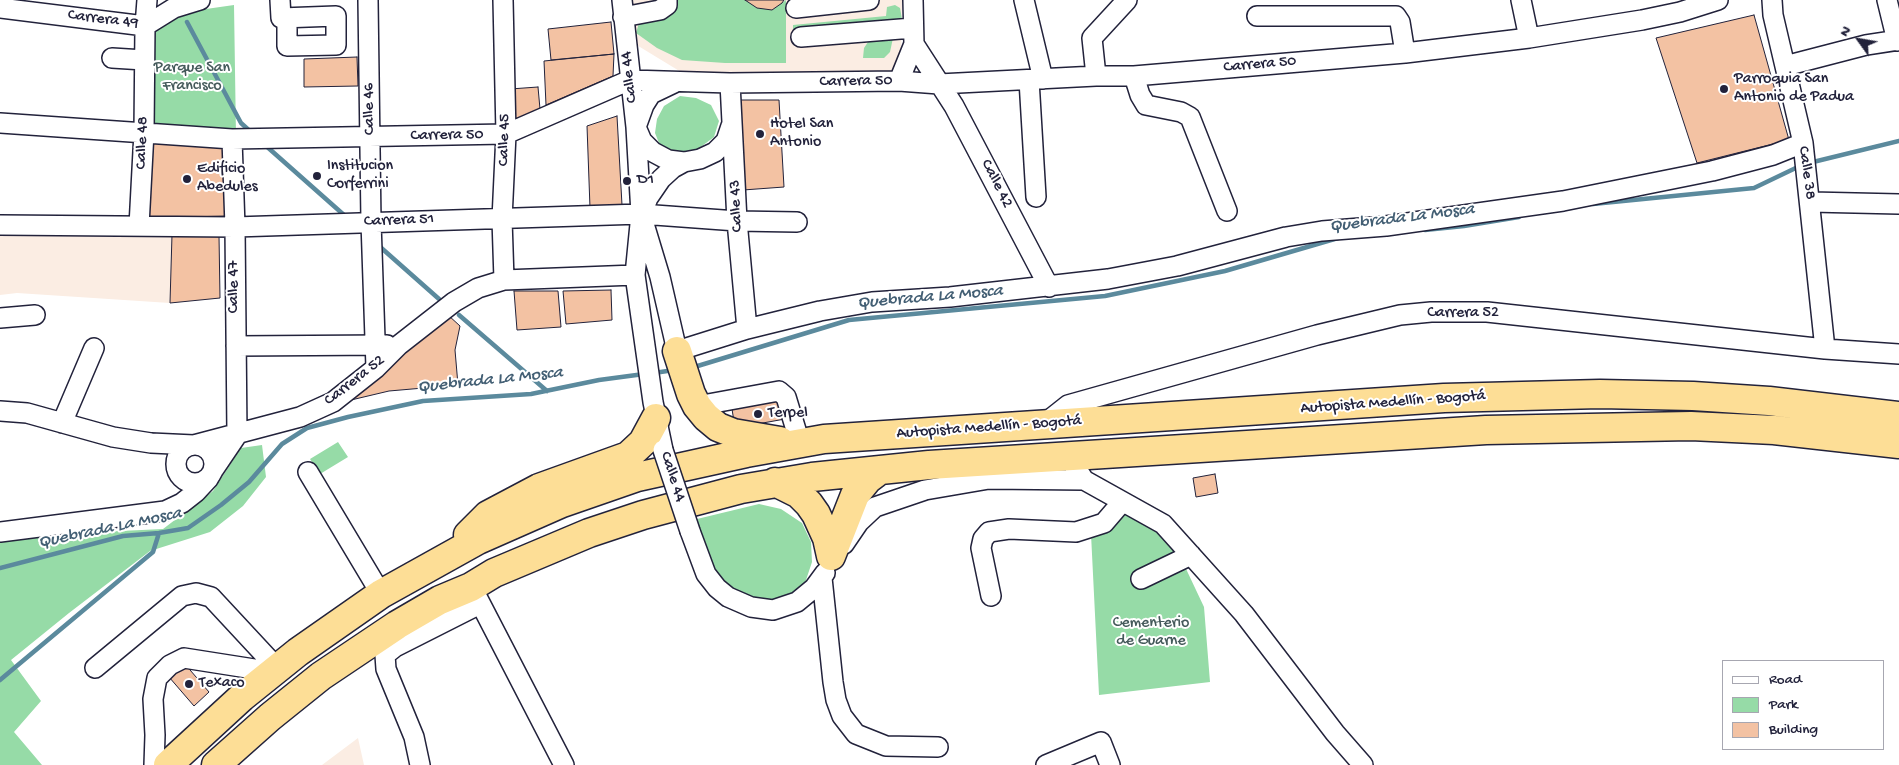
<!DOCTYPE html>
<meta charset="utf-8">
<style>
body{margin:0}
#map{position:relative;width:1899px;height:765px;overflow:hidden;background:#fff;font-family:"Gochi Hand",sans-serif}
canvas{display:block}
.legend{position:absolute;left:1722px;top:660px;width:162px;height:90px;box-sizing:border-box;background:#fff;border:1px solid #a7a7b1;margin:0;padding:6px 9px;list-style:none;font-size:15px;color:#22223b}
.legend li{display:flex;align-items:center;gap:10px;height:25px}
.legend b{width:25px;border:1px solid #a7a7b1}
.north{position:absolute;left:1834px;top:15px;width:50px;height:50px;-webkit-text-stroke:4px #fff;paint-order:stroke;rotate:302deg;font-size:14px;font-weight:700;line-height:20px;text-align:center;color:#22223b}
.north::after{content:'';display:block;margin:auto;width:18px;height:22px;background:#22223b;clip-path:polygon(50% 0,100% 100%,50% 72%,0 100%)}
</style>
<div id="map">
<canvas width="1899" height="765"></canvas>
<ul class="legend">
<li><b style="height:6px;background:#fff"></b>Road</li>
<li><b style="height:14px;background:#96dba7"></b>Park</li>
<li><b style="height:14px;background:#f3c2a3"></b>Building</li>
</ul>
<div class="north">N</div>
</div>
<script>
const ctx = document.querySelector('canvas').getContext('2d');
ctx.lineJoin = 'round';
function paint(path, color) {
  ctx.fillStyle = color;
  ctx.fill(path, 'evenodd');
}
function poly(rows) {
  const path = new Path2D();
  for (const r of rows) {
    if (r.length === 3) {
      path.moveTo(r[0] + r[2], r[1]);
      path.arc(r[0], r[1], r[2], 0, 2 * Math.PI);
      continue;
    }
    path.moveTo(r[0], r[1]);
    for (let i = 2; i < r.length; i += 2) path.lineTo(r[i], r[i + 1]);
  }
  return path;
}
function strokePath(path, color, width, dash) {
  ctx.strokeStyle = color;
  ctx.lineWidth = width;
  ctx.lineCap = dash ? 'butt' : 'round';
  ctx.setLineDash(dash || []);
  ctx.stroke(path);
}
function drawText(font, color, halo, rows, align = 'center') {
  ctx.font = font + ' "Gochi Hand",sans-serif';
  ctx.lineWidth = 4;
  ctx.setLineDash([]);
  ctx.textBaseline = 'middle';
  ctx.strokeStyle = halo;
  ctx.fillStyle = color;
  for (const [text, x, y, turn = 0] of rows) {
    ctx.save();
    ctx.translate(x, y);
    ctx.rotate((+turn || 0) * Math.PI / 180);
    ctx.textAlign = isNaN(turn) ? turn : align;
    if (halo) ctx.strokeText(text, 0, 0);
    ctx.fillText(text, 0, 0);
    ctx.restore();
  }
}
const built = poly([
 [631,0,902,0,901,63,893,72,883,73,681,72,635,44],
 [0,232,172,235,170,303,17,293,0,295],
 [358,738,364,765,322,765]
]);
const green = poly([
 [674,0,745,0,772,10,786,0,786,63,725,63,682,60,657,48,636,33,639,23],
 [234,5,236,136,148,127,148,30,185,12],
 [895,5,900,8,902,19,899,23,793,33,793,25,886,16,887,7],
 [893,38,890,52,884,58,863,58,864,48,870,39],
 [680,96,696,98,711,105,719,121,714,137,702,146,690,153,668,152,659,143,655,133,657,119,664,106],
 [338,442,348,457,320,474,310,459],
 [262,445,266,477,243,506,210,532,150,551,69,613,11,660,41,701,14,732,42,765,0,765,0,542,56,534,163,529,213,491,241,448],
 [759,504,781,509,802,523,811,542,812,562,803,589,772,605,725,590,708,566,697,519],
 [1124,510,1158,527,1179,554,1204,607,1210,682,1099,695,1091,534]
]);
const stream = poly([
 [187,22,241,123,252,133],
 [265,145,344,215],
 [1809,163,1899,141],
 [1593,204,1754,188,1802,165],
 [1425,230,1464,226,1519,217],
 [378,245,439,299],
 [459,315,547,391],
 [691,368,849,320,1105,296,1225,271,1338,238],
 [654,373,674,370],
 [0,568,123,536,159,533,188,528,221,505,249,482,282,444,307,428,348,417,423,401,531,394,599,380,644,374],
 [0,680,153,552,159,533]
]);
const building = poly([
 [745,0,784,0,782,3,772,10,757,8,745,0],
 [1754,15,1789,140,1697,163,1656,38,1754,15],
 [611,22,614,54,551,60,548,29,611,22],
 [614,54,613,76,546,105,544,61,614,54],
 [357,57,358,86,304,87,304,59,357,57],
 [538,87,540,109,513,121,510,89,538,87],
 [739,100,779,100,784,187,743,190,739,100],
 [617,116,622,205,590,208,587,126,617,116],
 [149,138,226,143,228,216,144,218,149,138],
 [172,235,219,236,220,298,170,303,172,235],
 [611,290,612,320,566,324,563,291,611,290],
 [514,291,558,291,561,327,517,330,514,291],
 [448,315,460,326,455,350,458,385,389,391,351,400,448,315],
 [782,400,785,419,735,428,732,409,782,400],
 [1215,474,1218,493,1196,497,1193,478,1215,474],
 [184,663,209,692,194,706,169,677,184,663]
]);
const minor = poly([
 [280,0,281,18,336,16,336,45,287,46,287,18],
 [368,0,371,222,376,368],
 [503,0,506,134,502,219,504,280],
 [622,0,636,127,641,214,635,275,653,402,663,450],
 [1024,0,1043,79],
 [1521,0,1529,38],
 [1772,0,1773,15,1803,143,1825,349],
 [1887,0,1897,41],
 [0,8,145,26,174,8,200,0],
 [796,8,869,0],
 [1257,16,1396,16,1400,22,1405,53],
 [623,17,660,10,667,5,667,0],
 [801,37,913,28],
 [914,44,954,106,1049,287],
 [112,58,144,60],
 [1785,66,1866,45,1899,40],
 [1096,76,1092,38,1127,0],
 [1134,76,1140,95,1146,105,1181,112,1190,117,1227,211],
 [1029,80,1036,197],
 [899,81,914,44,913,0],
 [674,83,651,94,644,105,636,127,642,141,653,152,668,160,684,162],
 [730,83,737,221,747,329],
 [0,123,232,139,506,134,630,80,730,83,899,81,939,84,1096,76,1134,76,1405,53,1529,38,1642,20,1680,12,1718,0],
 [1811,202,1899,204],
 [642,213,648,198,661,179,673,168,684,162,700,159,715,152,726,141,731,126],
 [641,214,660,277,677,351,747,329,820,311,872,302,950,297,1108,279,1177,266,1286,237,1322,231,1386,226,1563,201,1712,171,1773,155,1803,143],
 [0,225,235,227,641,214,737,221,797,222],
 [139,226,144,132,145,26,147,0],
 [0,318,35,315],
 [236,346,387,345],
 [697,406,779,391,786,397,800,443],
 [0,411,27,413,113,437,151,443,194,445,300,417,333,402,376,368,399,345,454,302,478,288,504,280,635,275],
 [62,423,94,348],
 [1044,424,1068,405,1317,335,1400,315,1431,312,1487,312,1825,349,1899,354],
 [195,464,19],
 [1069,457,1084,480,1163,524,1244,614,1335,733,1363,765],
 [214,469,237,435,235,227,232,139],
 [308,472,381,594],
 [690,531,706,574,717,588,728,597,751,607,773,610,797,602,814,588,825,573],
 [0,532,165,511,182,503,196,492,209,478],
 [844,544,859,522,875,507,925,490,989,479,1084,480],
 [822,578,833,682,836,700,842,716,856,734,886,746,938,747],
 [1141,579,1191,555],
 [475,593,564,765],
 [991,596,981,548,983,539,989,532,1009,529,1076,532,1104,523,1122,502],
 [95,668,182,596,196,593,211,597,277,668],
 [154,765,155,735,153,699,157,678,170,665,184,658,273,672],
 [420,765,414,737,386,669,385,655,395,647,480,604],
 [1046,765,1101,742,1110,765]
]);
const highway = poly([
 [677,351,691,394,697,406,706,417,718,427,733,433,780,441],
 [775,482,799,494,809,504,816,514,827,538,831,556],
 [468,535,488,515,539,488,628,456,643,442,656,418],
 [831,556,855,495,868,479,880,470],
 [168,765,242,697,298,652,381,594,478,540,562,503,637,477,746,453,824,439,1444,398,1600,394,1693,396,1769,401,1899,416],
 [216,765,270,717,321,676,397,625,440,600,471,587,494,573,589,533,643,515,741,489,812,477,929,465,1486,430,1691,426,1774,430,1899,444]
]);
const minorBridge = poly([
 [663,450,690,531]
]);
const markers = [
 [1724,89,5,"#22223b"],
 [760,134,5,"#22223b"],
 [317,176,5,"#22223b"],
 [187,179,5,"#22223b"],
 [627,181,5,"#22223b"],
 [758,414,5,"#22223b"],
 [189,684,5,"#22223b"]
];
const streetNames = [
 ["Carrera 49",103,20,7],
 ["Carrera 50",1260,65,-5],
 ["Calle 44",630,77,-97],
 ["Carrera 50",856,82,-1],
 ["Calle 46",370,109,-91],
 ["Carrera 50",447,136,-1],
 ["Calle 45",505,140,-89],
 ["Calle 48",143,143,-88],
 ["Calle 38",1806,173,82],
 ["Calle 42",996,184,63],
 ["Calle 43",737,206,-93],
 ["Carrera 51",399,221,-2],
 ["Calle 47",235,287,-90],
 ["Carrera 52",1463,314],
 ["Carrera 52",355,381,-38],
 ["Autopista Medellín - Bogotá",1393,403,-4],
 ["Autopista Medellín - Bogotá",989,428,-4],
 ["Calle 44",672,477,72]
];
const parkNames = [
 ["Parque San",192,69],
 ["Francisco",192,87],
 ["Cementerio",1151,624],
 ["de Guarne",1151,642]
];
const poiNames = [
 ["Parroquia San",1734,80],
 ["Antonio de Padua",1734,98],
 ["Hotel San",770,125],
 ["Antonio",770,143],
 ["Institucion",327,167],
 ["Corferrini",327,185],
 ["Edificio",197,170],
 ["Abedules",197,188],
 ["D1",637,181],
 ["Terpel",768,414],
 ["Texaco",199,684]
];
const waterNames = [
 ["Quebrada La Mosca",1402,219,-7],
 ["Quebrada La Mosca",930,298,-5],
 ["Quebrada La Mosca",490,381,-6],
 ["Quebrada La Mosca",110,529,-12]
];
paint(built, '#fbede3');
paint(green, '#96dba7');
strokePath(stream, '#5b8a9d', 4.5);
paint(building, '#f3c2a3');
strokePath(building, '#22223b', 1);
strokePath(minor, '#22223b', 22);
strokePath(highway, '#22223b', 31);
strokePath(minor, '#fff', 19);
strokePath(highway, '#fdde96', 28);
strokePath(minorBridge, '#22223b', 22, []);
strokePath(minorBridge, '#fff', 19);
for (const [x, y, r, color] of markers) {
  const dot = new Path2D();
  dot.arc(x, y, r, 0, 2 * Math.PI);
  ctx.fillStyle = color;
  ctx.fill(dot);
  strokePath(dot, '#fff', 2);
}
drawText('16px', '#22223b', '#fff', streetNames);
drawText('16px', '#455a5b', '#fff', parkNames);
drawText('16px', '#22223b', '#fff', poiNames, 'left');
drawText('italic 18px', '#435f74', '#fff', waterNames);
</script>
